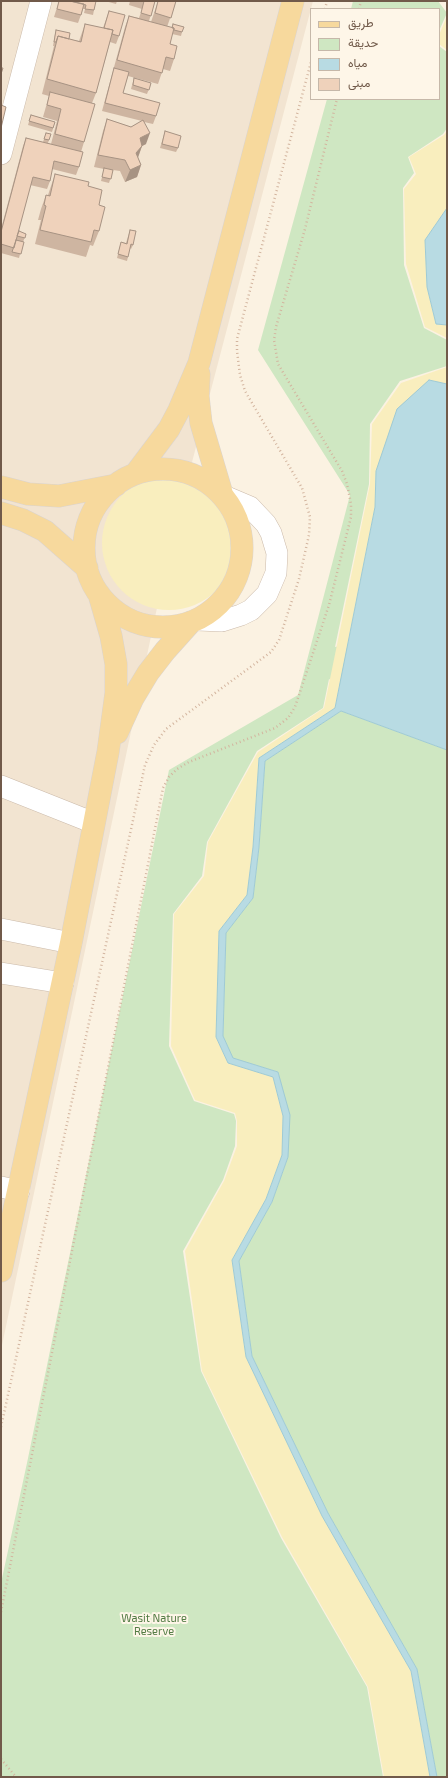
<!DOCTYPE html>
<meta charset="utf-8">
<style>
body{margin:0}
#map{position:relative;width:448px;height:1778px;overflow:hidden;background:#fbf2e2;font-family:"Exo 2",Vazirmatn,sans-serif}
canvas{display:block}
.frame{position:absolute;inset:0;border:2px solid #715a4a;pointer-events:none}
.legend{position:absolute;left:310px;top:8px;width:130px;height:92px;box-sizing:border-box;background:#fef6e8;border:1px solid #c6b8a9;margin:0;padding:5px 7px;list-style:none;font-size:12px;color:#715a4a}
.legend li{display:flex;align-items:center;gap:8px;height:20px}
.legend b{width:20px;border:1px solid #c6b8a9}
</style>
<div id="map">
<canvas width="448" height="1778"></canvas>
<div class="frame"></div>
<ul class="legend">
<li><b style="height:5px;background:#f7d99d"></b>طريق</li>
<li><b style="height:11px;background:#cfe7c2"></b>حديقة</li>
<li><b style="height:11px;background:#b8dbe3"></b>مياه</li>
<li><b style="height:11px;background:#efd2bb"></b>مبنى</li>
</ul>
</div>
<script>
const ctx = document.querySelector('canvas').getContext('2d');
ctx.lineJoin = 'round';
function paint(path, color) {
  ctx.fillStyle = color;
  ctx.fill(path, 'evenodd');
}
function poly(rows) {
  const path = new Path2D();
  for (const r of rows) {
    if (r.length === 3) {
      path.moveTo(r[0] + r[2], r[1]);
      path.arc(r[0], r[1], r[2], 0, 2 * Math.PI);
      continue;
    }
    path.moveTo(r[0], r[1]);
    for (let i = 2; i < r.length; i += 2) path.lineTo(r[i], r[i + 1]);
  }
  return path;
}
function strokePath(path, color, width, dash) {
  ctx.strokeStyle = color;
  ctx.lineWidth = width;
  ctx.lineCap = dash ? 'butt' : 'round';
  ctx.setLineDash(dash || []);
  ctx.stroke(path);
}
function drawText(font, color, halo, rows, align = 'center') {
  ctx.font = font + ' "Exo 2",sans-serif';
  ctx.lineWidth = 4;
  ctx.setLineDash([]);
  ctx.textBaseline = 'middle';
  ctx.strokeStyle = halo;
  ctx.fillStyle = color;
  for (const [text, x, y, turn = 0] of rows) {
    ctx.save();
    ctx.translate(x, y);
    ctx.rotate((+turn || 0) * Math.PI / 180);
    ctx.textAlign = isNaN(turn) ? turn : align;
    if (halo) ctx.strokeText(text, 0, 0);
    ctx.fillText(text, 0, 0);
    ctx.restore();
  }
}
const residential = poly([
 [1,1,313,1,170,546,1,1350]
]);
const green = poly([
 [353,1,438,1,447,13,439,31,439,9,351,9],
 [439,46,447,52,447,128,443,134,408,157,414,173,403,188,404,265,424,328,447,340,447,366,400,381,370,424,369,484,335,647,356,642,355,697,329,679,323,708,257,751,207,842,202,876,173,914,169,1046,194,1101,234,1114,236,1121,235,1146,223,1180,183,1251,201,1371,281,1538,367,1687,383,1777,1,1777,1,1583,27,1463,169,770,298,695,350,495,258,350,327,99,439,99],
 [341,711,447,750,447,1777,437,1777,417,1669,328,1513,252,1356,239,1261,272,1202,288,1157,278,1072,232,1058,223,1036,226,933,253,898,259,847,265,761]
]);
const sand = poly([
 [447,16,447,50,439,44,439,35],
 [447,131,447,208,425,240,427,287,436,324,447,325,447,338,425,327,406,264,404,189,416,174,409,157,444,135],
 [447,367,447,384,429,380,376,471,375,507,335,708,259,758,253,847,247,895,219,931,216,1037,228,1063,273,1077,283,1116,282,1155,266,1199,232,1260,246,1357,322,1516,411,1671,430,1777,384,1777,368,1687,282,1537,202,1371,185,1251,224,1181,237,1146,237,1121,235,1113,195,1100,171,1046,174,914,204,876,208,842,258,752,324,708,370,484,372,424,401,383],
 [169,543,67]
]);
const water = poly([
 [447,208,447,325,436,324,427,287,425,240,447,208],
 [429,380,447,384,447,750,341,711,265,761,259,847,253,898,226,933,223,1036,233,1058,278,1072,290,1115,288,1157,272,1202,239,1261,252,1356,328,1513,417,1669,437,1777,430,1777,411,1671,322,1516,246,1357,232,1260,266,1199,282,1155,283,1116,273,1077,228,1063,216,1037,219,931,247,895,253,847,259,758,335,708,375,507,376,471,397,409,429,380]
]);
const path = poly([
 [325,9,327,1],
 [359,9,361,1],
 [1,1427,145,765,154,745,166,729,271,652,279,640,299,579,309,535,310,517,302,488,245,391,240,375,237,351,237,339,311,62],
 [1,1612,163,788,169,777,177,769,189,762,275,728,288,718,295,707,329,605,351,517,351,504,347,484,342,471,278,364,274,340,276,327,305,229,337,99],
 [1,1759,16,1777]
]);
const minor = poly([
 [1,154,41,1],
 [198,620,222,621,241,615,251,610,267,594,276,573,277,553,271,533,266,524,250,507,224,496],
 [1,786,94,823],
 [1,929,71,943],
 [1,973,63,983],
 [1,1187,19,1191]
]);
const major = poly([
 [199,374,198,396,201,423,222,494],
 [163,548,79],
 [136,473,169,429,179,410,199,363,293,1],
 [1,487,28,494,59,496,116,485],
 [1,513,23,520,45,531,87,568],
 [117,733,133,698,148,673,165,651,191,622],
 [1,1271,71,943,108,752,116,693,116,664,111,636,99,594]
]);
const wall = poly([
 [59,1,95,1,94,10,93,15,84,13,85,9,83,9,78,23,54,17],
 [105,1,117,1,116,4],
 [130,1,155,1,149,21,151,22,158,1,176,1,167,27,172,28,173,24,182,32,181,36,172,34,170,44,174,59,170,71,163,69,158,84,128,76,123,93,156,116,153,124,144,122,146,144,142,146,138,158,141,165,137,177,125,182,120,171,113,170,109,183,101,181,104,169,94,167,103,131,107,119,131,127,142,121,102,111,125,27,129,16,139,18,142,9,129,5],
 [109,11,119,36,116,44,110,42,96,93,92,103,84,142,81,152,79,167,76,175,52,169,50,181,47,189,30,185,17,236,19,231,26,234,23,242,19,258,1,253,1,229,23,146,26,138,43,142,46,133,49,140,48,143,51,144,57,121,43,117,49,96,42,94,54,46,53,46,55,34,56,30,69,39,79,41,85,24,103,28],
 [134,78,151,83,147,94,131,89],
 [31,115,55,122,52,132,28,125],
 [165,131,178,148,176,152,160,148],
 [55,174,88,186,99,205,99,231,93,246,90,245,86,257,35,244,41,220,38,220,41,209,46,195,48,195],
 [130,230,133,245,131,249,130,248,127,261,117,258,121,242,126,243]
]);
const shadedWall = poly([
 [150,133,146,144,142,146,138,157,132,165,140,138],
 [141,165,137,177,125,182,130,170]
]);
const building = poly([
 [59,1,70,1,84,4,81,15,57,9,59,1],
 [70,1,96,1,94,10,85,9,86,5,70,1],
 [144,1,155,1,151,16,141,13,144,1],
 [158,1,176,1,171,18,155,13,158,1],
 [109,11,125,15,119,36,112,34,113,30,104,28,109,11],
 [129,16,174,28,170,44,177,46,174,59,166,57,162,73,117,60,129,16],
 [85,24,113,30,96,93,47,79,58,36,81,42,85,24],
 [173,24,184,27,182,32,174,30,174,28,172,28,173,24],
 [56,30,70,33,69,39,58,36,56,42,54,42,56,30],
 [1,68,3,68,1,74,1,68],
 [114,68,129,72,123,93,160,103,156,116,105,103,114,68],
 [134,78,151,83,149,90,133,85,134,78],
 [50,92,95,104,84,142,55,134,61,109,47,105,50,92],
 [1,105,6,107,1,128,1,105],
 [31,115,55,122,53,128,29,121,31,115],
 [107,119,131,127,143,120,150,133,140,138,142,146,136,153,141,165,130,170,125,160,98,155,107,119],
 [165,131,181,136,178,148,162,144,165,131],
 [46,133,51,134,49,140,44,139,46,133],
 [26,138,83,152,79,167,54,161,50,181,33,177,14,248,1,244,1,232,26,138],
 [104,168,113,170,111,179,102,177,104,168],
 [55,174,89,182,88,186,102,190,99,205,105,207,99,231,94,230,91,242,40,230,46,206,44,205,46,195,50,196,55,174],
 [130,230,136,231,133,245,131,244,128,257,118,254,121,242,127,244,130,230],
 [19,231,26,234,25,238,17,236,19,231],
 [16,240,24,242,21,254,12,252,16,240]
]);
const parkNames = [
 ["Wasit Nature",154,1618],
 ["Reserve",154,1631]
];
paint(residential, '#f2e4d1');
paint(green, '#cfe7c2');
paint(sand, '#f9eebe');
paint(water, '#b8dbe3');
strokePath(water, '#9fcad4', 1);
strokePath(minor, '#cbbaaa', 22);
strokePath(major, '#dad4d0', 23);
strokePath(path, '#d3b59f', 2.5, [1, 3]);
strokePath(minor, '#fff', 21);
strokePath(major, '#f7d99d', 22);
paint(wall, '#ceb5a1');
paint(shadedWall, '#a79383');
paint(building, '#efd2bb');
strokePath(building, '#a79383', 1);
drawText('11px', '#547c45', '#fef6e8', parkNames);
</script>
